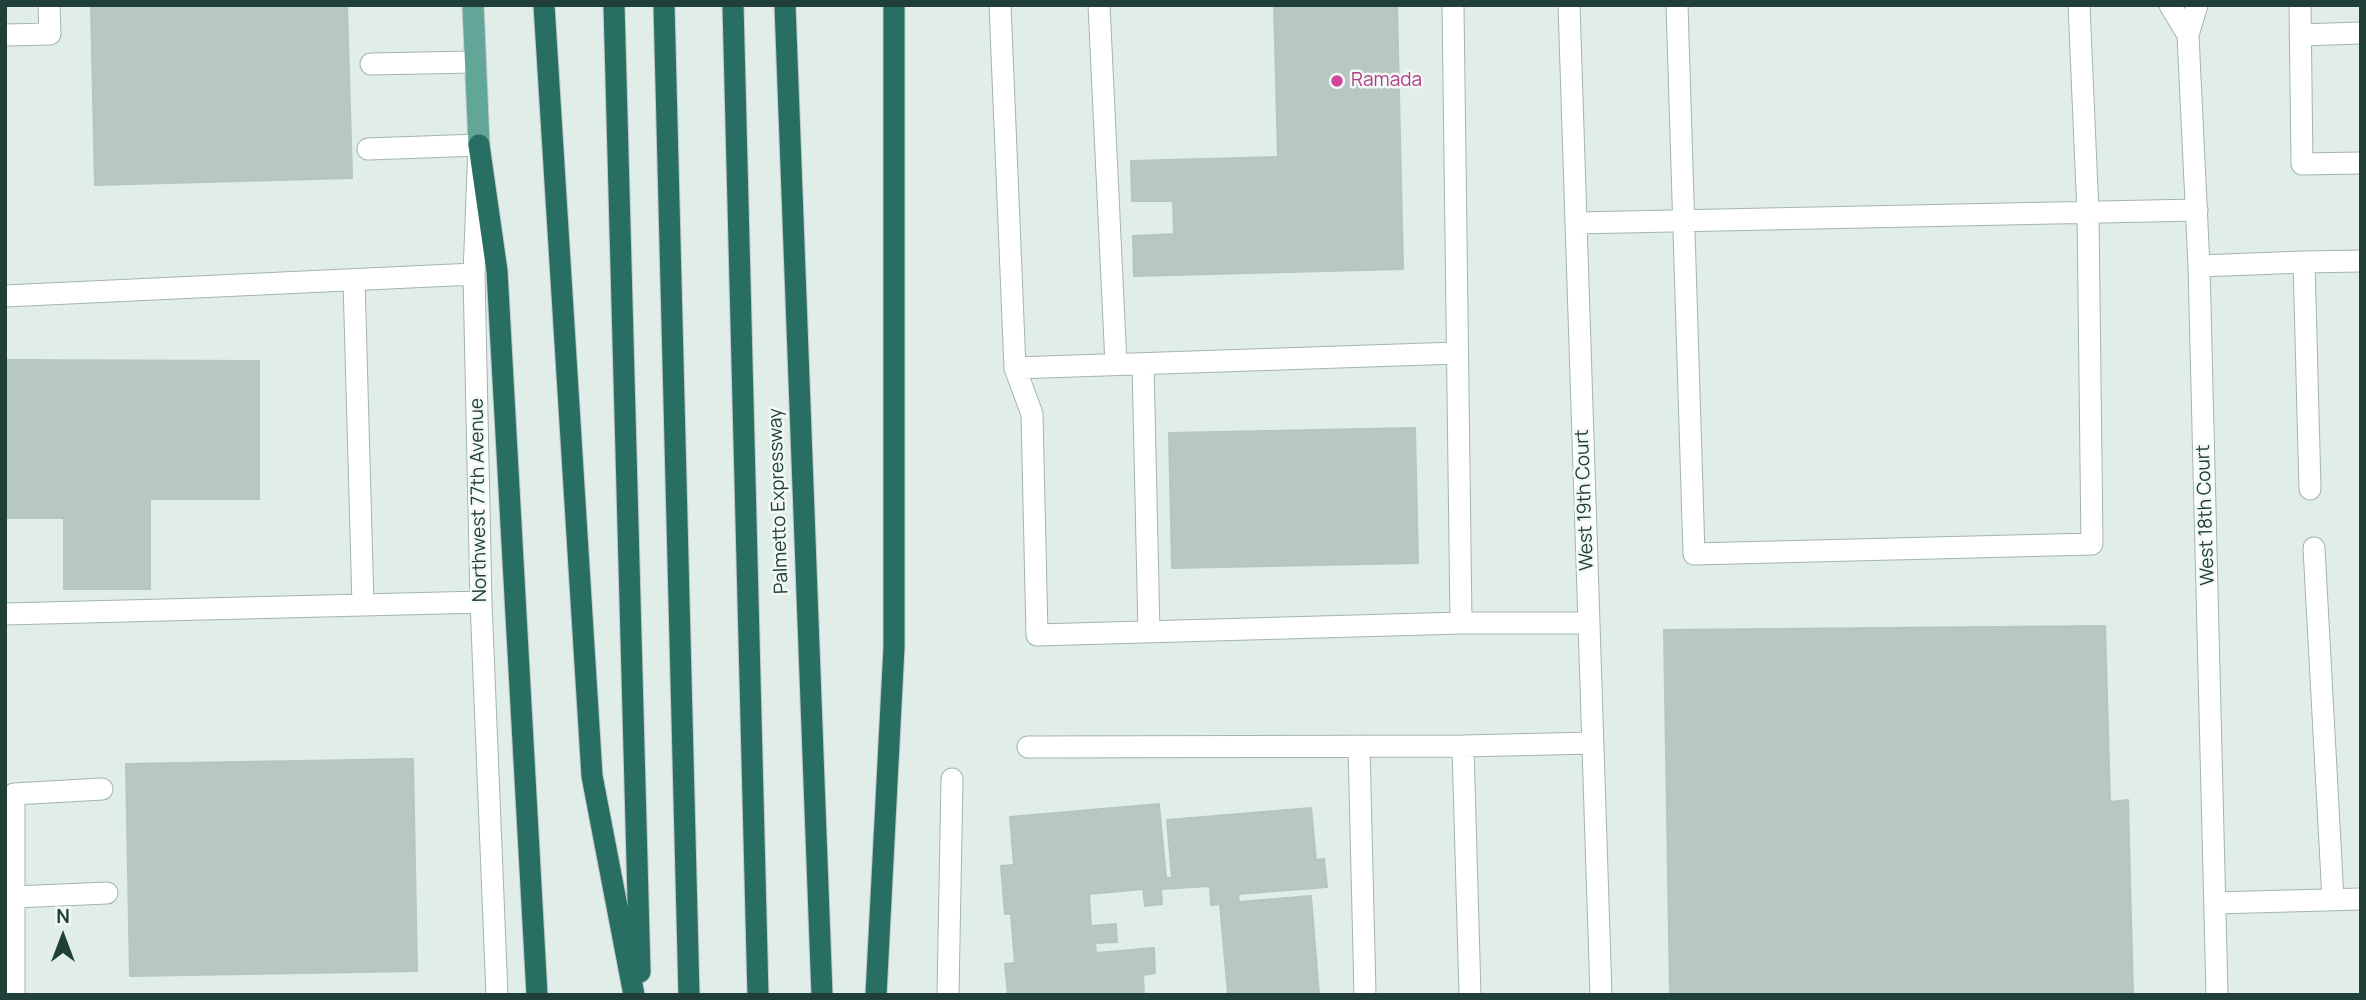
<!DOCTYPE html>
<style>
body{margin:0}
#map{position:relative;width:2366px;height:1000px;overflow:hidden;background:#e1ede8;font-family:Manrope,sans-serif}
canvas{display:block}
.frame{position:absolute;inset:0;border:7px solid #203f38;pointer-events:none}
.north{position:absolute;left:28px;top:902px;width:70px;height:70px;-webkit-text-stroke:5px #f2f9f6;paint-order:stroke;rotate:0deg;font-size:19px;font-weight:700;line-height:28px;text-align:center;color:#203f38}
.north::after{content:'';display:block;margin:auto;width:24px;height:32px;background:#203f38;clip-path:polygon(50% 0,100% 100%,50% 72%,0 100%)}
</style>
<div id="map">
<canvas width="2366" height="1000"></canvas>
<div class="frame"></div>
<div class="north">N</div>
</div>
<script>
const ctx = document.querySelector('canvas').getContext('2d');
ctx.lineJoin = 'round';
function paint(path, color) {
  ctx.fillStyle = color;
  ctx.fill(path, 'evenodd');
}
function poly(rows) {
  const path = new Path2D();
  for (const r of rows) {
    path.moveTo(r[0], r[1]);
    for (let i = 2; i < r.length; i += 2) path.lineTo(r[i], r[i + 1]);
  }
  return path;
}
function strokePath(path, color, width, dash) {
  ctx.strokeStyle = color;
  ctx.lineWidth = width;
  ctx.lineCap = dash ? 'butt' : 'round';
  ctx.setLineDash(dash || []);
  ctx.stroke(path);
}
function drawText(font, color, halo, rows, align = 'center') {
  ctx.font = font + ' Manrope,sans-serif';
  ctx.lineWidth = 5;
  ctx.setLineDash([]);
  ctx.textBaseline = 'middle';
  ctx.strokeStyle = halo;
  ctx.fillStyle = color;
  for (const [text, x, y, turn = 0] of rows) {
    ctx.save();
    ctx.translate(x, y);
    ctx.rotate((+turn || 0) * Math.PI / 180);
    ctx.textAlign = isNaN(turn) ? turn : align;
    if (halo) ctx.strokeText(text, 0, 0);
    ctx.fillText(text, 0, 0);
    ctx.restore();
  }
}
const building = poly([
 [91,5,347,5,352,178,95,185,91,5],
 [1274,5,1397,5,1403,269,1134,276,1133,236,1174,234,1173,201,1132,201,1131,161,1278,157,1274,5],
 [5,360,259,361,259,499,150,499,150,589,64,589,64,518,5,518,5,360],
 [1415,428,1418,563,1172,568,1169,433,1415,428],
 [2105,626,2110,802,2128,800,2133,995,1670,995,1664,630,2105,626],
 [413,759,417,971,130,976,126,764,413,759],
 [1159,804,1166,878,1172,878,1167,820,1311,808,1316,860,1324,859,1327,887,1238,894,1239,902,1311,896,1319,995,1228,995,1220,904,1211,905,1210,886,1161,889,1162,904,1145,906,1143,889,1089,894,1091,926,1116,924,1117,942,1095,943,1096,953,1154,948,1155,973,1143,975,1144,995,1008,995,1005,964,1015,963,1011,914,1005,914,1001,866,1014,865,1010,817,1159,804]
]);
const minor = poly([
 [1000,5,1015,368,1457,353],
 [1099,5,1116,364],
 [1569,5,1601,995],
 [1677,5,1694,554,2092,544,2088,213,2079,5],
 [2170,5,2188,35],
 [2197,5,2188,35,2199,266,2217,995],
 [2300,5,2302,164,2361,163],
 [5,35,50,34,49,5],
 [2300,35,2361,33],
 [371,64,475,62],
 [368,149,479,145,474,274,481,602,497,995],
 [1576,223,2197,210],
 [2199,266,2304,262],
 [354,280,363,605,481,602],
 [5,296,474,274],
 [1143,364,1149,632],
 [1015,368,1032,414,1037,635,1461,623,1453,5],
 [2310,489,2304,262,2361,261],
 [2314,548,2333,899],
 [5,614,363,605],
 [1461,623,1589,623],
 [1359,746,1365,995],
 [1028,747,1463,746],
 [14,897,107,893],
 [2215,903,2361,899],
 [14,995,14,794,102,789],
 [948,995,952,779],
 [1470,995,1463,746,1593,743]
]);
const major = poly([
 [473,5,479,145]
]);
const highway = poly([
 [544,5,592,776,634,995],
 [614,5,640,972],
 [664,5,689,995],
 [733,5,758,995],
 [785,5,822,995],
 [479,145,497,271,537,995],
 [876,995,894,647,894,5]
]);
const markers = [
 [1337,81,7,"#d1479c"]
];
const hotelNames = [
 ["Ramada",1351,81]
];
const streetNames = [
 ["Northwest 77th Avenue",479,500,-91],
 ["West 19th Court",1585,500,-92],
 ["Palmetto Expressway",779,501,-92],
 ["West 18th Court",2206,515,-92]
];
paint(building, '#b6c8c1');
strokePath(building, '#b3c7bf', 2);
strokePath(minor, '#a3b5b0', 23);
strokePath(major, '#c1c9c7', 23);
strokePath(highway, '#c1c9c7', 23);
strokePath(minor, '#fff', 21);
strokePath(major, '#62a697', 21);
strokePath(highway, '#296e63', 21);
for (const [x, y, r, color] of markers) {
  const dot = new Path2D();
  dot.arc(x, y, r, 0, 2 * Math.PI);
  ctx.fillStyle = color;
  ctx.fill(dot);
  strokePath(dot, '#f2f9f6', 2.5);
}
drawText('19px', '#b23c85', '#f2f9f6', hotelNames, 'left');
drawText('19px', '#203f38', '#f2f9f6', streetNames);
</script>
